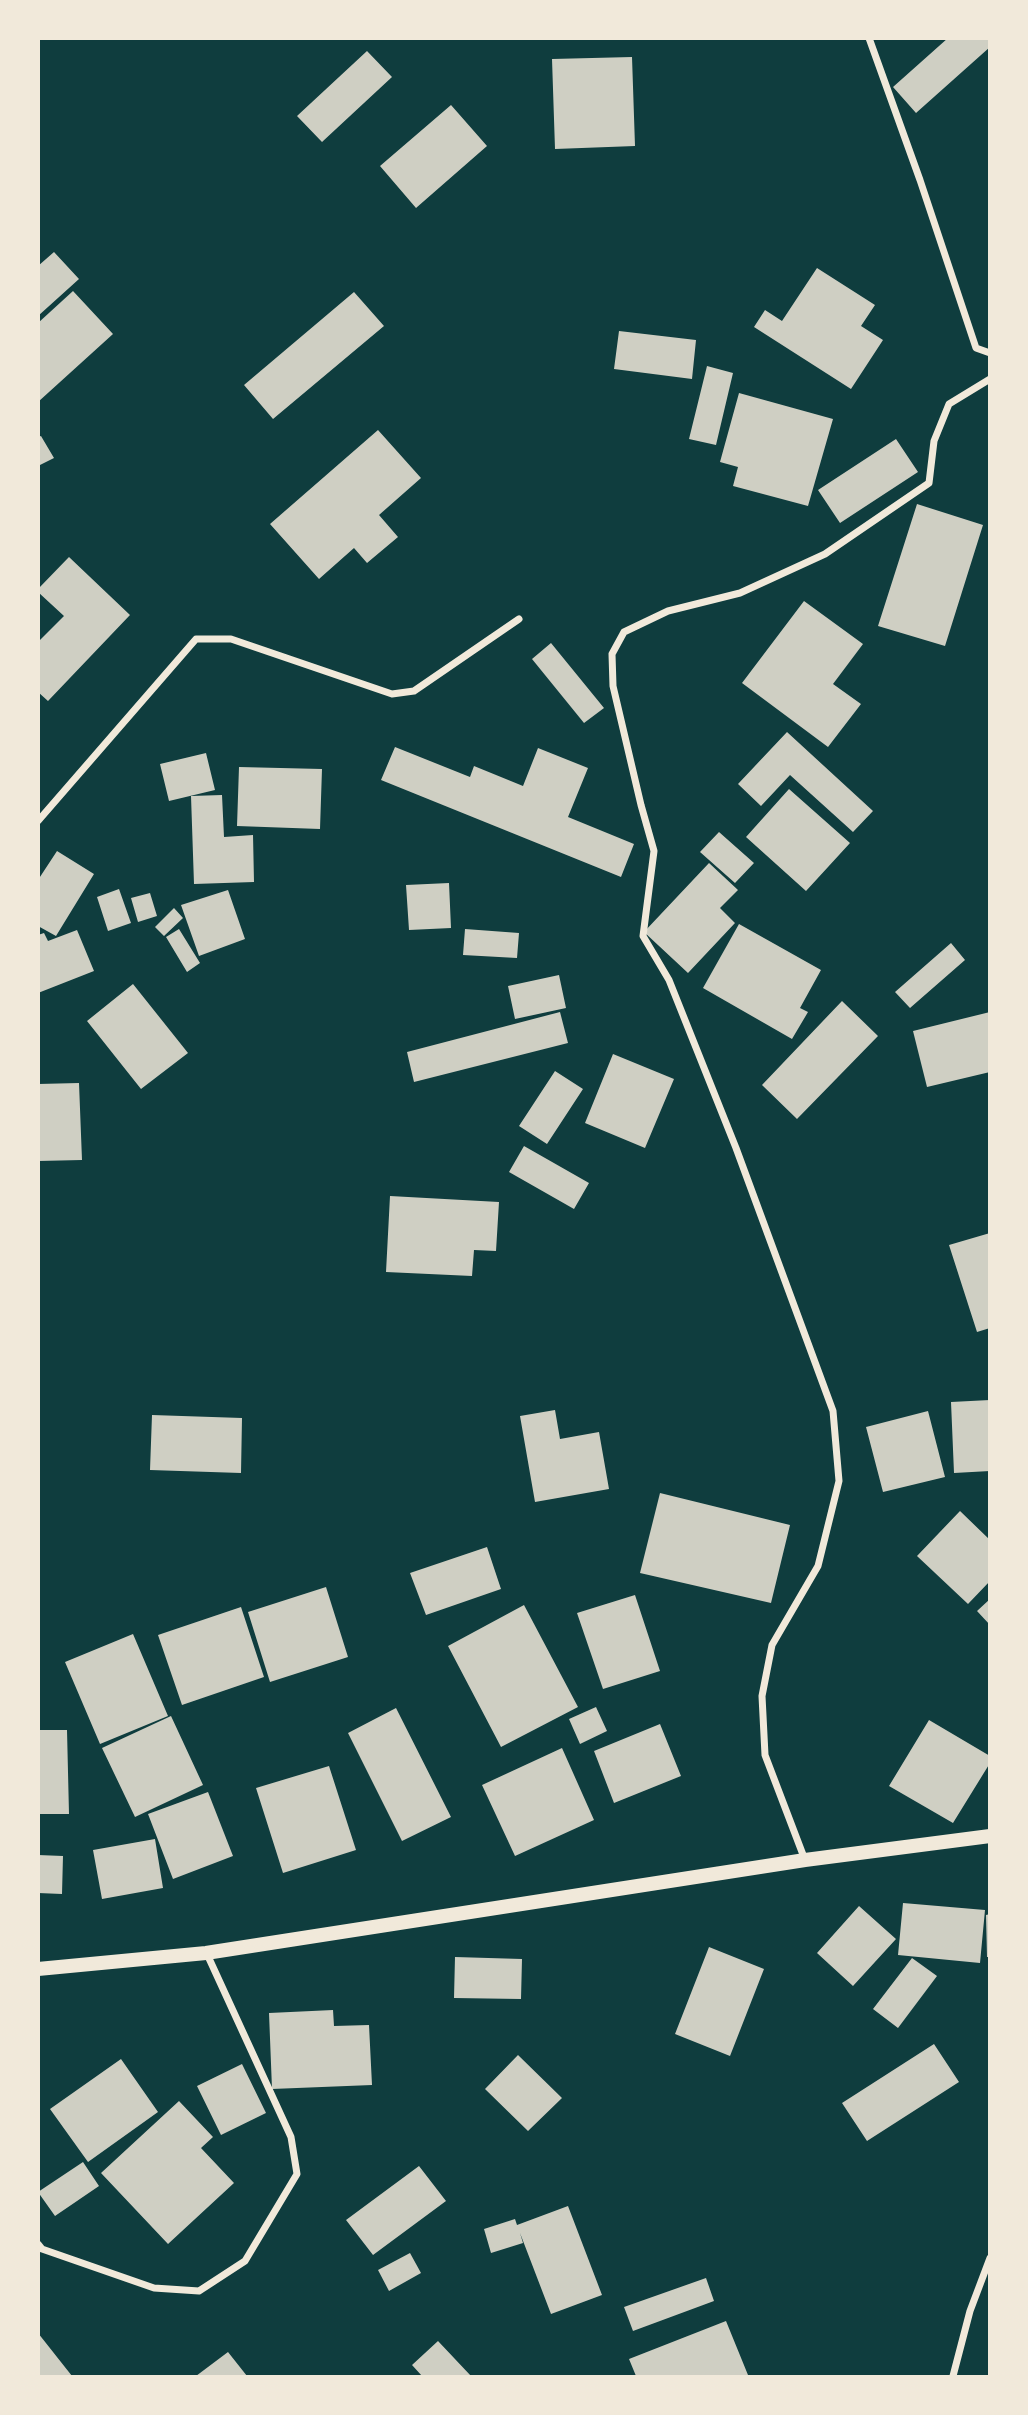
<!DOCTYPE html>
<style>
body{margin:0}
#map{position:relative;width:1028px;height:2415px;overflow:hidden;background:#0f3d3e;font-family:"Crimson Pro",serif}
canvas{display:block}
.frame{position:absolute;inset:0;border:40px solid #f1e9da;pointer-events:none}
</style>
<div id="map">
<canvas width="1028" height="2415"></canvas>
<div class="frame"></div>
</div>
<script>
const ctx = document.querySelector('canvas').getContext('2d');
ctx.lineJoin = 'round';
function paint(path, color) {
  ctx.fillStyle = color;
  ctx.fill(path, 'evenodd');
}
function poly(rows) {
  const path = new Path2D();
  for (const r of rows) {
    path.moveTo(r[0], r[1]);
    for (let i = 2; i < r.length; i += 2) path.lineTo(r[i], r[i + 1]);
  }
  return path;
}
function strokePath(path, color, width, dash) {
  ctx.strokeStyle = color;
  ctx.lineWidth = width;
  ctx.lineCap = dash ? 'butt' : 'round';
  ctx.setLineDash(dash || []);
  ctx.stroke(path);
}
const building = poly([
 [948,38,990,38,990,47,916,113,893,87],
 [367,51,392,77,322,142,297,116],
 [632,57,635,146,555,149,552,59],
 [451,105,487,146,416,208,380,166],
 [54,252,79,279,38,316,38,266],
 [817,268,875,305,861,326,883,340,851,389,754,327,765,310,782,321],
 [73,291,113,334,38,402,38,323],
 [354,292,384,326,273,419,244,385],
 [619,331,696,340,692,379,614,369],
 [707,366,733,373,716,445,689,439],
 [739,393,833,419,808,506,733,486,738,467,720,462],
 [378,430,421,478,379,515,398,537,367,563,354,548,319,579,270,524],
 [41,436,54,458,38,466,38,437],
 [896,439,918,472,840,523,818,490],
 [917,504,983,525,945,646,878,626],
 [69,557,130,615,48,701,38,692,38,642,64,616,38,592,38,589],
 [804,601,863,644,833,684,861,704,828,747,742,683],
 [551,643,604,708,584,723,532,659],
 [787,732,873,811,853,832,790,775,761,806,738,784],
 [395,747,470,777,474,766,523,786,538,748,588,768,568,817,634,844,621,877,381,780],
 [206,753,215,790,169,801,160,764],
 [239,767,322,769,320,829,237,826],
 [789,789,850,843,806,891,746,837],
 [222,795,224,837,253,835,254,882,194,884,191,796],
 [719,832,754,863,735,883,700,852],
 [57,851,94,874,56,936,38,926,38,880],
 [709,863,738,890,720,908,735,923,688,973,644,932],
 [449,883,451,928,409,930,406,885],
 [119,889,131,923,108,931,97,897],
 [228,890,245,939,199,956,181,905],
 [150,893,157,916,138,922,131,898],
 [174,908,183,918,164,936,155,927],
 [739,924,821,970,800,1008,808,1012,792,1039,703,988],
 [179,929,200,963,187,972,166,937],
 [465,929,519,933,517,958,463,955],
 [77,930,94,971,38,993,38,935,44,933,48,941],
 [951,943,965,960,910,1008,895,992],
 [559,975,566,1008,515,1019,508,986],
 [133,984,188,1053,141,1089,87,1021],
 [842,1001,878,1036,797,1119,762,1085],
 [560,1012,568,1043,414,1082,407,1052],
 [990,1012,990,1072,927,1087,913,1031],
 [613,1054,674,1079,645,1148,585,1123],
 [555,1071,583,1089,547,1144,519,1126],
 [79,1083,82,1160,38,1161,38,1084],
 [524,1146,589,1183,574,1209,509,1172],
 [390,1196,499,1202,496,1251,474,1250,472,1276,386,1272],
 [990,1233,990,1328,977,1332,949,1245],
 [990,1400,990,1471,954,1473,951,1402],
 [555,1410,560,1439,599,1432,609,1489,535,1502,520,1416],
 [928,1411,945,1477,883,1492,866,1427],
 [152,1415,242,1418,241,1473,150,1470],
 [660,1493,790,1525,771,1603,640,1573],
 [960,1511,990,1540,990,1581,968,1604,917,1556],
 [487,1547,501,1589,426,1615,410,1573],
 [326,1587,348,1657,270,1682,248,1612],
 [635,1595,660,1671,603,1689,577,1613],
 [990,1599,990,1625,977,1611],
 [524,1605,578,1707,501,1747,448,1646],
 [241,1607,264,1677,182,1705,158,1635],
 [133,1634,168,1716,100,1744,65,1662],
 [596,1707,607,1731,580,1744,569,1719],
 [396,1708,451,1817,402,1841,348,1733],
 [171,1716,203,1785,135,1817,102,1748],
 [929,1720,990,1756,990,1763,953,1823,889,1786],
 [660,1724,681,1776,614,1803,594,1751],
 [38,1730,67,1730,69,1814,38,1814],
 [562,1748,594,1820,515,1856,482,1785],
 [329,1766,356,1850,283,1873,256,1788],
 [208,1792,233,1856,173,1879,148,1814],
 [155,1839,163,1888,102,1899,93,1850],
 [38,1855,63,1856,62,1894,38,1893],
 [903,1903,985,1910,980,1963,898,1955],
 [859,1906,896,1939,853,1986,817,1953],
 [990,1914,990,1957,987,1957,986,1915],
 [709,1947,764,1969,730,2056,675,2034],
 [455,1957,522,1959,521,1999,454,1998],
 [912,1958,937,1976,898,2028,873,2009],
 [333,2010,334,2026,369,2025,372,2085,272,2089,269,2013],
 [934,2044,959,2082,867,2141,842,2103],
 [518,2055,562,2098,528,2131,485,2089],
 [121,2059,158,2112,88,2162,50,2109],
 [242,2064,266,2113,221,2135,197,2086],
 [179,2101,213,2137,201,2148,234,2183,168,2244,101,2173],
 [83,2162,99,2186,55,2216,38,2192],
 [419,2166,446,2201,373,2255,346,2220],
 [568,2206,602,2295,551,2314,520,2233,523,2243,491,2253,484,2229,515,2219,517,2225],
 [410,2253,421,2273,389,2291,378,2270],
 [706,2278,714,2301,633,2331,624,2307],
 [726,2321,748,2375,636,2376,629,2359],
 [38,2333,72,2376,38,2376],
 [438,2341,471,2376,422,2376,412,2365],
 [228,2352,247,2376,196,2376]
]);
const minor = poly([
 [869,38,920,180,976,348,990,353],
 [38,821,196,639,231,639,392,694,414,691,519,619],
 [805,1860,765,1755,762,1696,772,1645,818,1566,839,1481,833,1411,736,1148,669,980,643,936,654,851,641,805,613,686,612,654,624,632,668,611,740,593,825,554,929,483,934,441,949,404,990,379],
 [38,2244,42,2249,154,2288,199,2291,245,2261,297,2174,291,2137,207,1954],
 [953,2376,970,2311,990,2258]
]);
const secondary = poly([
 [38,1969,206,1953,805,1860,990,1836]
]);
paint(building, '#cfcfc3');
strokePath(minor, '#f1e9da', 7);
strokePath(secondary, '#f1e9da', 14);
</script>
